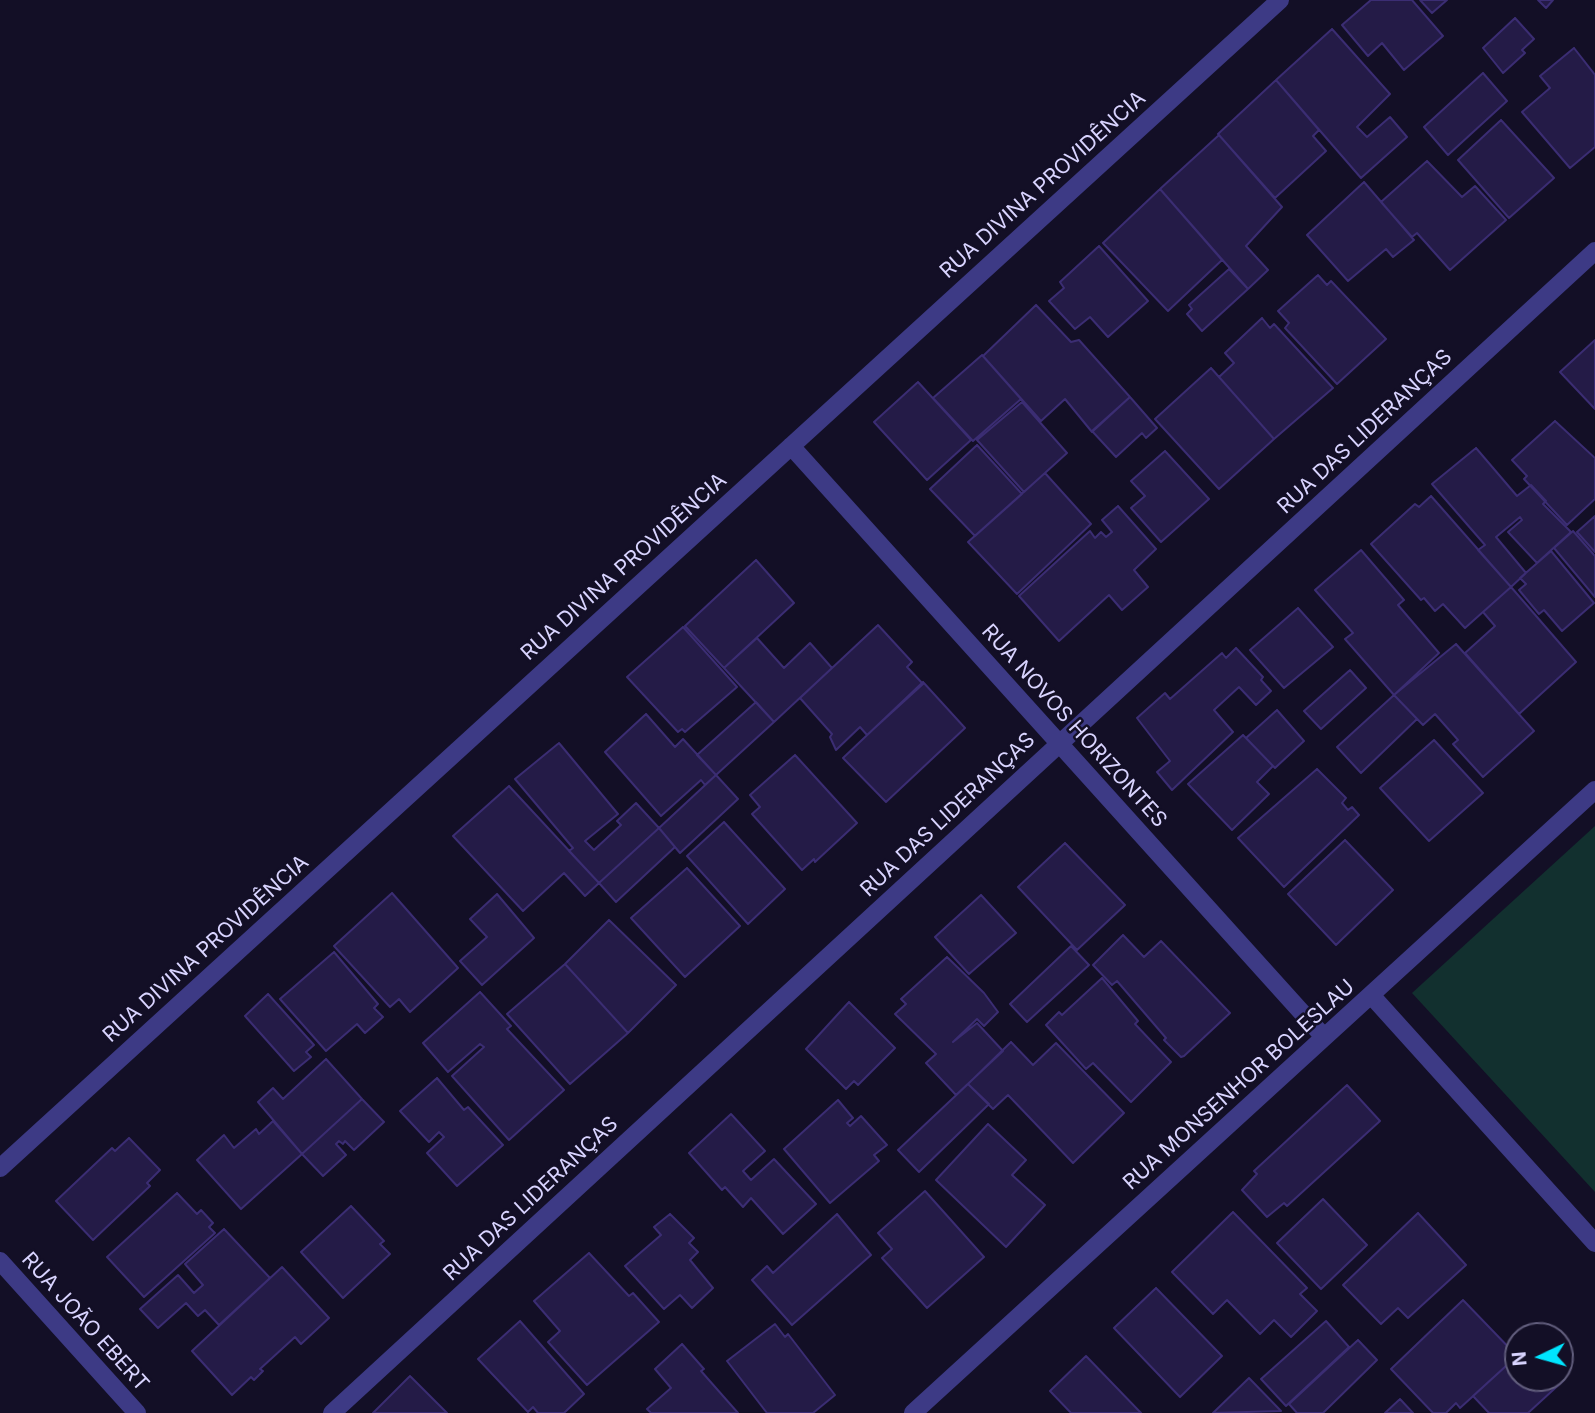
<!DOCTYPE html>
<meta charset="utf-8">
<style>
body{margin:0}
#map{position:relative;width:1595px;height:1413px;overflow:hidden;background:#130f26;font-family:Inter,sans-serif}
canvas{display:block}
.north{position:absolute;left:1504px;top:1322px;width:70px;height:70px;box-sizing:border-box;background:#130f26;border:2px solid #625e7d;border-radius:50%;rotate:265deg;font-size:19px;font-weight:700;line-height:28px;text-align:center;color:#d9d4ff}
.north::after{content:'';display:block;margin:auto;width:24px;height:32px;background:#00e5ff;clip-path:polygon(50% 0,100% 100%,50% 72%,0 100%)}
</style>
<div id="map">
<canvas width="1595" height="1413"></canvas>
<div class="north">N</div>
</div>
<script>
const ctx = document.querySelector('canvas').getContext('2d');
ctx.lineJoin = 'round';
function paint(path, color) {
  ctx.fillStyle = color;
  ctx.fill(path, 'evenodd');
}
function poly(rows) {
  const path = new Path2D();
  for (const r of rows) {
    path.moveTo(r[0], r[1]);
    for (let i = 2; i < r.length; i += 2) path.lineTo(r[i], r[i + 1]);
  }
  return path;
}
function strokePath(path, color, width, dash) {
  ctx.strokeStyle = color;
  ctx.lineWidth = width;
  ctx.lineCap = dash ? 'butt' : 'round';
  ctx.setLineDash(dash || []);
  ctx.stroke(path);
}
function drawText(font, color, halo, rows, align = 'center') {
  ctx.font = font + ' Inter,sans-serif';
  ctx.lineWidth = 5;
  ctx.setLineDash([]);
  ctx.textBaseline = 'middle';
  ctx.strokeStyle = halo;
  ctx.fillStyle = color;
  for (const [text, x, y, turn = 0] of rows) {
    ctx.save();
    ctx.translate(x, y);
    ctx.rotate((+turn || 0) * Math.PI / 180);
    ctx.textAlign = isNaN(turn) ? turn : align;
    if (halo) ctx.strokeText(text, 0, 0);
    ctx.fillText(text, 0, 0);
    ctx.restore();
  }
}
const green = poly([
 [1595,826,1595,1192,1412,993]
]);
const building = poly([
 [1371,0,1412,0,1443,36,1404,70,1382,43,1368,56,1342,25,1371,0],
 [1420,0,1447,0,1432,13,1420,0],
 [1538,0,1553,0,1546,8,1538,0],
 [1515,18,1534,39,1522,50,1525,53,1503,73,1483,48,1515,18],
 [1332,29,1390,94,1357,127,1367,137,1390,117,1407,137,1361,178,1276,80,1332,29],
 [1574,48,1595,75,1595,147,1570,168,1522,112,1550,88,1540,76,1574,48],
 [1483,73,1507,101,1448,155,1424,127,1483,73],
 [1276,80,1319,130,1313,136,1326,151,1275,198,1218,134,1276,80],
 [1501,120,1554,178,1509,218,1458,160,1501,120],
 [1219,135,1282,207,1246,246,1268,270,1248,289,1160,189,1219,135],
 [1427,161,1462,197,1475,186,1506,220,1450,270,1417,233,1412,237,1381,202,1427,161],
 [1364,182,1414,240,1393,257,1386,249,1348,281,1307,235,1364,182],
 [1160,189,1222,260,1168,311,1103,243,1160,189],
 [1099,246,1148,301,1108,337,1090,317,1075,329,1049,301,1064,288,1060,282,1099,246],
 [1229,269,1248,289,1202,331,1187,314,1192,309,1189,305,1229,269],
 [1318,275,1327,285,1331,281,1386,339,1337,384,1285,328,1289,323,1278,311,1318,275],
 [1036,305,1071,342,1079,340,1130,397,1092,432,1065,399,1041,421,983,356,1036,305],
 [1262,318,1270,328,1274,324,1333,388,1274,439,1219,377,1234,363,1225,353,1262,318],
 [1595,340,1595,409,1560,372,1595,340],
 [982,355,1021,399,973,441,933,398,982,355],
 [1211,368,1274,439,1219,489,1155,419,1211,368],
 [918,382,971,440,927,480,874,422,918,382],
 [1130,397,1157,428,1146,438,1142,433,1116,457,1092,431,1130,397],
 [1022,402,1067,453,1024,492,977,440,1022,402],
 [1555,421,1595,458,1595,499,1567,525,1524,479,1527,476,1512,460,1555,421],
 [977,445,1022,494,975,536,930,489,977,445],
 [1476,448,1517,496,1531,485,1546,501,1543,504,1571,532,1537,563,1508,532,1522,520,1520,517,1496,537,1526,573,1511,587,1478,550,1485,545,1432,484,1476,448],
 [1165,451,1209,499,1161,542,1131,508,1145,496,1131,481,1165,451],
 [1045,473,1091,524,1017,594,968,542,1045,473],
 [1431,496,1511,587,1465,628,1443,604,1435,611,1424,598,1421,600,1371,544,1415,504,1419,507,1431,496],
 [1118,506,1156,549,1134,570,1148,587,1122,610,1109,595,1059,641,1019,596,1090,531,1095,538,1101,532,1106,537,1112,532,1102,520,1118,506],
 [1595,516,1595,552,1577,532,1595,516],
 [1573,531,1595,556,1595,597,1554,548,1573,531],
 [1361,550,1404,600,1398,605,1439,653,1394,695,1345,639,1353,633,1315,590,1361,550],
 [1551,551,1594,603,1562,631,1544,610,1539,614,1519,590,1526,584,1520,578,1551,551],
 [756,560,794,603,724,668,685,626,756,560],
 [1511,587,1576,662,1519,714,1465,653,1495,626,1483,612,1511,587],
 [1298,608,1333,647,1284,688,1250,650,1298,608],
 [878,625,912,662,907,667,923,684,867,735,860,727,836,750,830,737,832,734,800,698,878,625],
 [683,627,737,687,685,732,682,729,678,732,627,677,683,627],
 [757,638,784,668,810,643,832,668,774,722,724,668,757,638],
 [1456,644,1534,731,1483,777,1453,744,1458,740,1435,714,1423,725,1394,695,1456,644],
 [1236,648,1263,677,1261,680,1271,691,1256,705,1239,687,1214,710,1233,732,1172,790,1157,772,1170,761,1137,718,1165,693,1170,699,1222,653,1226,658,1236,648],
 [1350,670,1366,688,1321,729,1304,711,1350,670],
 [923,682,965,728,886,802,843,758,923,682],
 [1394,695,1417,719,1361,773,1337,747,1394,695],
 [756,702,774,722,716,775,697,755,756,702],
 [1277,710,1304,741,1275,768,1246,738,1277,710],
 [646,714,675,747,683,739,716,775,705,785,701,780,661,816,605,752,646,714],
 [1243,735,1273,766,1257,782,1269,794,1232,830,1188,784,1243,735],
 [1434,740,1483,793,1429,841,1380,788,1434,740],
 [559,743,618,814,585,841,594,850,621,825,617,821,636,803,659,828,599,883,569,851,573,848,515,779,559,743],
 [795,755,857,823,815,862,814,859,802,870,752,814,760,807,750,795,795,755],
 [1317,769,1346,798,1342,803,1348,810,1352,807,1359,815,1284,887,1238,838,1317,769],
 [716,775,738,799,680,853,659,828,716,775],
 [509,786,599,883,585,896,564,873,523,911,453,836,509,786],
 [724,822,785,889,748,924,687,856,724,822],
 [659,828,675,847,616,902,599,883,659,828],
 [1345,840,1393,890,1336,945,1288,894,1345,840],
 [1065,843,1125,905,1077,950,1018,887,1065,843],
 [687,868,740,926,685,977,631,918,687,868],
 [392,893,458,968,410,1012,399,999,390,1007,334,946,392,893],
 [497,894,534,938,482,985,460,961,487,937,470,919,497,894],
 [981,895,1016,933,969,974,935,937,981,895],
 [609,920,676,985,628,1033,565,964,609,920],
 [1123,935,1144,957,1161,941,1230,1013,1184,1056,1181,1057,1164,1040,1166,1038,1117,981,1112,985,1093,965,1123,935],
 [1071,946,1089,965,1027,1022,1010,1004,1071,946],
 [334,952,378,1004,374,1008,383,1017,365,1033,357,1024,326,1051,280,999,334,952],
 [947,957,984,993,998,1012,984,1026,977,1019,953,1042,977,1023,1003,1051,956,1095,926,1063,936,1054,895,1014,906,1004,901,999,947,957],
 [565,964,628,1033,570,1084,507,1014,565,964],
 [1102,978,1138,1021,1135,1024,1171,1062,1131,1102,1093,1063,1086,1069,1046,1025,1059,1012,1062,1015,1102,978],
 [480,992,511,1026,507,1029,564,1090,509,1140,452,1076,484,1047,480,1044,448,1072,423,1043,480,992],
 [268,994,314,1045,306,1052,311,1057,294,1071,245,1016,268,994],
 [849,1002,895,1048,858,1085,854,1081,846,1089,806,1049,849,1002],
 [1011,1042,1033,1065,1056,1043,1124,1113,1073,1163,1008,1095,993,1109,968,1084,1011,1042],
 [326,1059,362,1099,302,1154,258,1102,273,1088,283,1099,326,1059],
 [437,1078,464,1110,468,1107,503,1145,457,1186,427,1153,444,1137,439,1132,429,1142,400,1111,437,1078],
 [968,1084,989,1104,919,1172,898,1150,968,1084],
 [1347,1085,1380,1121,1287,1206,1284,1203,1267,1217,1242,1190,1257,1174,1254,1171,1347,1085],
 [362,1099,384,1122,354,1150,345,1141,343,1144,339,1141,336,1144,346,1155,323,1176,302,1154,362,1099],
 [838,1100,853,1118,847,1123,850,1126,861,1116,887,1145,874,1155,879,1161,830,1203,784,1149,838,1100],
 [731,1114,765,1151,743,1171,751,1180,774,1159,816,1204,783,1234,751,1198,743,1207,725,1187,722,1190,689,1153,731,1114],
 [273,1121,302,1154,241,1209,197,1160,224,1135,234,1148,256,1129,259,1134,273,1121],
 [988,1124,1026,1160,1012,1175,1045,1205,1006,1247,936,1180,988,1124],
 [129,1138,160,1170,147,1183,150,1186,93,1240,56,1201,112,1148,115,1151,129,1138],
 [925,1191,984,1257,927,1308,882,1258,892,1249,878,1233,925,1191],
 [177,1193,197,1214,201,1210,213,1223,209,1227,215,1233,144,1297,107,1257,177,1193],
 [1323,1199,1367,1245,1321,1289,1277,1243,1323,1199],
 [351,1206,384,1241,380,1244,390,1254,343,1298,301,1252,351,1206],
 [1233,1212,1307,1288,1300,1294,1317,1311,1291,1337,1274,1320,1260,1334,1227,1300,1213,1314,1172,1272,1233,1212],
 [1418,1213,1466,1265,1408,1318,1398,1308,1381,1324,1343,1285,1418,1213],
 [670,1214,694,1238,689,1243,698,1252,690,1260,713,1288,692,1308,680,1295,664,1309,625,1266,661,1235,654,1227,670,1214],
 [837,1214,871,1255,792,1325,752,1280,767,1266,773,1273,837,1214],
 [224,1229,270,1278,219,1325,205,1310,198,1316,186,1303,158,1328,140,1309,178,1275,194,1293,203,1285,185,1264,224,1229],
 [589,1253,629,1296,633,1293,659,1322,587,1385,548,1342,560,1331,534,1301,589,1253],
 [282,1267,329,1318,301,1344,295,1337,260,1369,263,1371,254,1380,251,1377,232,1395,192,1351,282,1267],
 [1156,1288,1222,1356,1180,1397,1114,1328,1156,1288],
 [1463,1300,1517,1356,1460,1408,1456,1403,1446,1413,1433,1413,1391,1369,1463,1300],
 [520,1321,584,1394,564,1413,538,1413,533,1407,528,1412,478,1359,520,1321],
 [1326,1321,1349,1347,1286,1406,1261,1379,1326,1321],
 [775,1324,785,1337,788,1334,835,1395,813,1413,767,1413,727,1361,775,1324],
 [1358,1340,1377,1360,1323,1413,1297,1413,1289,1404,1358,1340],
 [682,1344,704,1369,701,1371,738,1413,651,1413,647,1409,671,1388,655,1369,682,1344],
 [1518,1355,1518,1378,1560,1376,1564,1380,1528,1413,1489,1413,1473,1396,1518,1355],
 [1086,1356,1141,1413,1071,1413,1050,1391,1086,1356],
 [410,1376,447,1413,373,1413,410,1376],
 [1249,1378,1281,1411,1213,1413,1249,1378],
 [1400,1399,1413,1413,1385,1413,1400,1399]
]);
const minor = poly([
 [791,446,1324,1037],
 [1371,995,1595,1243],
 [0,1168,1280,0],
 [0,1261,137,1413],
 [332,1413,1595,251],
 [913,1413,1595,790]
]);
const streetNames = [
 ["RUA DIVINA PROVIDÊNCIA",1043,185,-42],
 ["RUA DAS LIDERANÇAS",1365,432,-43],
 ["RUA DIVINA PROVIDÊNCIA",624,567,-42],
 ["RUA NOVOS HORIZONTES",1074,726,48],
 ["RUA DAS LIDERANÇAS",948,815,-43],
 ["RUA DIVINA PROVIDÊNCIA",206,949,-42],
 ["RUA MONSENHOR BOLESLAU",1239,1085,-42],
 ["RUA DAS LIDERANÇAS",531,1199,-43],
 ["RUA JOÃO EBERT",85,1322,48]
];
paint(green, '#12302f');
paint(building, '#241b47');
strokePath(building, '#3b2d73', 2);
strokePath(minor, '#3d3a85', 18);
drawText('21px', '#d9d4ff', '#130f26', streetNames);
</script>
